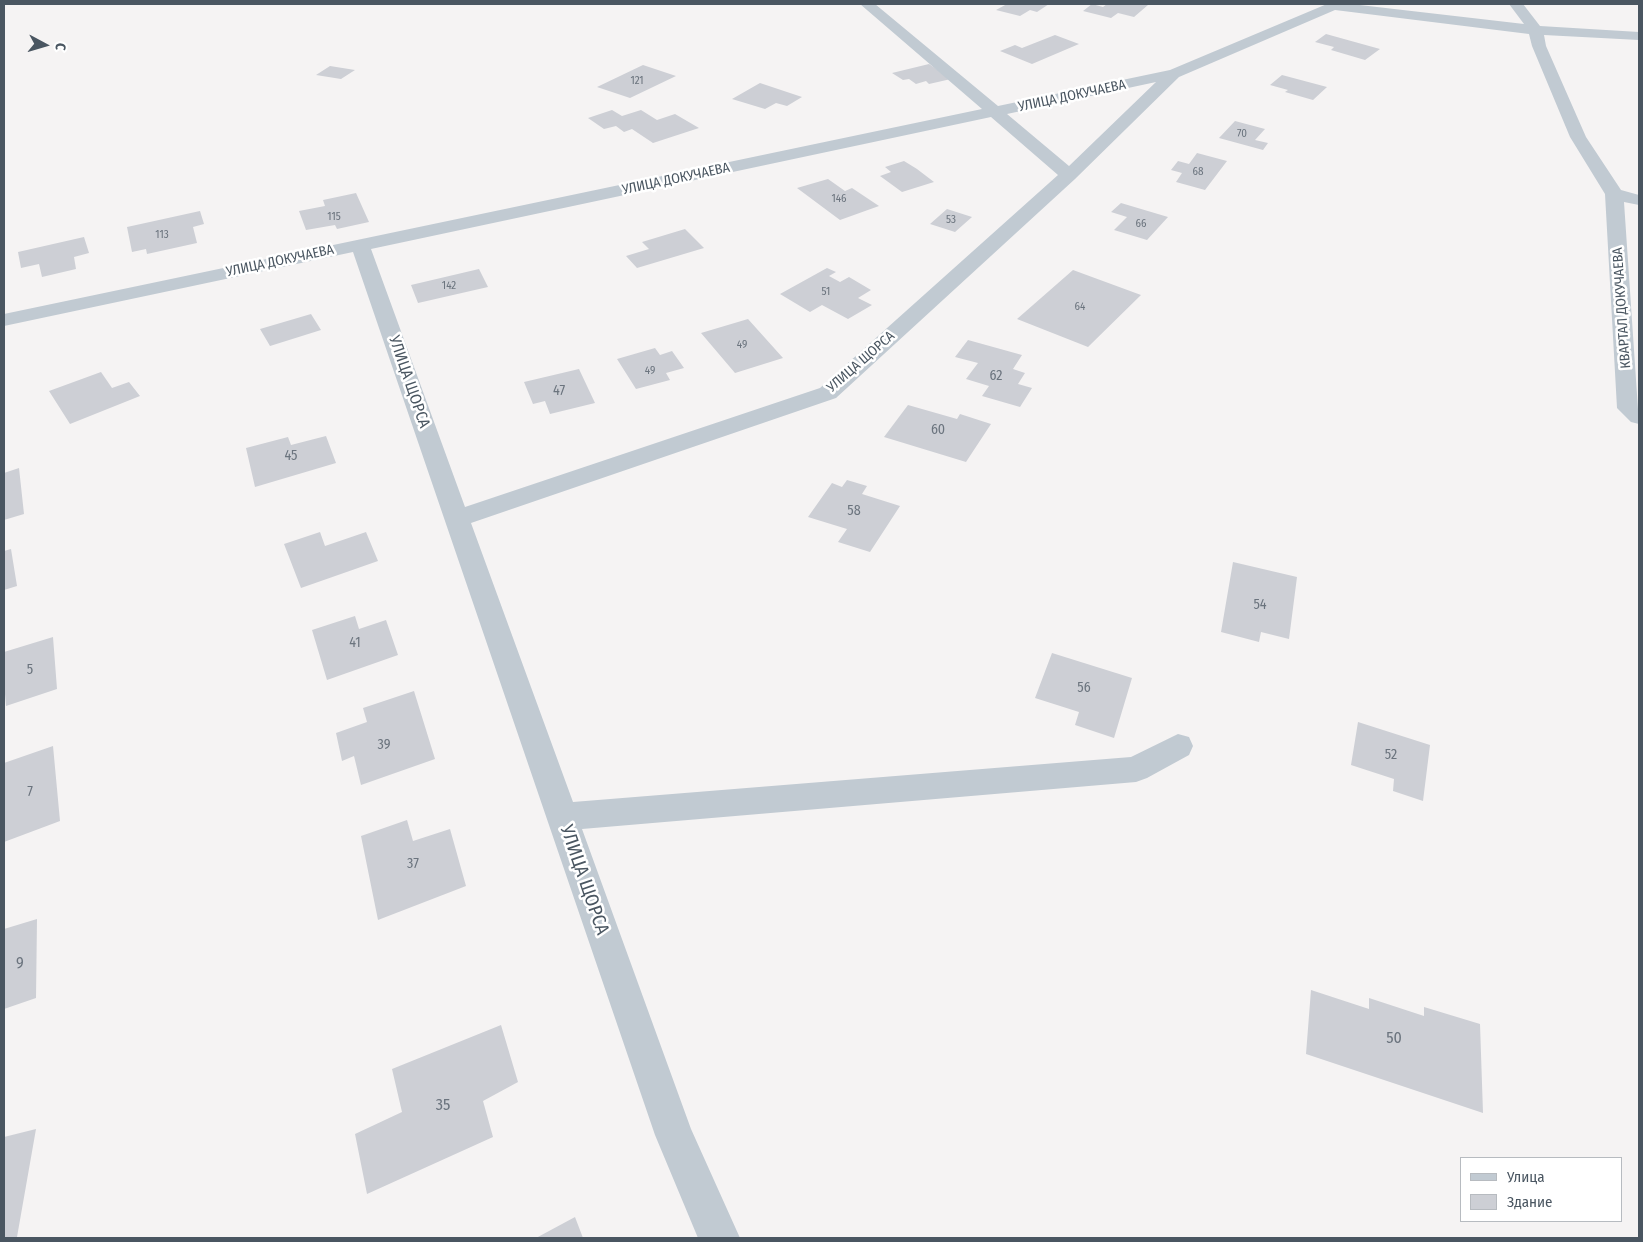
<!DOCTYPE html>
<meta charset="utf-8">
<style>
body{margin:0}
#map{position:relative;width:1643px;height:1242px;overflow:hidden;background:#f5f3f3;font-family:"Fira Sans Condensed",sans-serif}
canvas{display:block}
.frame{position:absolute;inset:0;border:5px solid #4a5661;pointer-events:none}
.legend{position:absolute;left:1460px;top:1157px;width:162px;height:65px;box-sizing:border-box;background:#fff;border:1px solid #b7bbc0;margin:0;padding:6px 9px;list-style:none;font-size:15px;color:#4a5661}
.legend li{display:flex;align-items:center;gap:10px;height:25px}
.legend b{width:25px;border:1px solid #b7bbc0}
.north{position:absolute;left:20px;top:20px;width:50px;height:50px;-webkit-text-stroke:4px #fff;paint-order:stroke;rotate:96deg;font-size:14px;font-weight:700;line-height:20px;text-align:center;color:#4a5661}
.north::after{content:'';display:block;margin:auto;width:18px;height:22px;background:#4a5661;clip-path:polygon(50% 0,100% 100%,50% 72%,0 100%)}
</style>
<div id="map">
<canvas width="1643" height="1242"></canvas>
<div class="frame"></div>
<ul class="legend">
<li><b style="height:6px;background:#c1cad2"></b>Улица</li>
<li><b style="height:14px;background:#cdcfd5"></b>Здание</li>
</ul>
<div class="north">С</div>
</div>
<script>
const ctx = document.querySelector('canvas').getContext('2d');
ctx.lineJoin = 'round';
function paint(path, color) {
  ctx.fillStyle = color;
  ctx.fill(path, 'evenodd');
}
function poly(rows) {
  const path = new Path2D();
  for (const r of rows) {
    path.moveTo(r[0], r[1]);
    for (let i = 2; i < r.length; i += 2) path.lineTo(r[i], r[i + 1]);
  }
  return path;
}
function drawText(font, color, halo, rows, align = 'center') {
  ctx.font = font + ' "Fira Sans Condensed",sans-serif';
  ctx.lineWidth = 5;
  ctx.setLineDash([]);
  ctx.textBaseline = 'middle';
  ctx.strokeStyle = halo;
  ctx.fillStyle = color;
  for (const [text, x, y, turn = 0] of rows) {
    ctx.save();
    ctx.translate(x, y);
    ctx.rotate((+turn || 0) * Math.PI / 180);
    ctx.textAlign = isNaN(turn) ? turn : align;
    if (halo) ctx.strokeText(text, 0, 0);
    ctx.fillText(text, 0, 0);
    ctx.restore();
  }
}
const building = poly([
 [1007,4,1049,4,1037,12,1030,10,1020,16,996,10],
 [1092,4,1103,7,1107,4,1148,5,1134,17,1118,13,1111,18,1083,11],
 [1326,34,1380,49,1365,60,1331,50,1334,47,1315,42],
 [1055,35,1079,44,1032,64,1000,51,1015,45,1022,48],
 [929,64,951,79,929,84,926,81,916,84,909,79,903,80,892,73],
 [643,65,676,76,630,98,597,87],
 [330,66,355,70,341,79,316,75],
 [1282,75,1327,87,1313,100,1285,92,1288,90,1270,85],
 [760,83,802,97,787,106,776,103,765,109,732,99],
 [612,110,622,116,641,110,657,120,675,114,699,128,653,143,632,129,624,132,616,126,604,129,588,118],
 [1235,121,1265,129,1255,140,1268,143,1263,150,1219,138],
 [1197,153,1227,161,1205,190,1176,182,1182,173,1171,170,1178,161,1189,164],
 [904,161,917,169,934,182,902,192,880,176,891,172,885,167],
 [828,179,845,191,852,188,879,206,840,220,797,188],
 [356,193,369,222,337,229,335,225,306,230,299,211,325,206,323,200],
 [1121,203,1168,217,1147,240,1114,230,1127,217,1111,212],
 [947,209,972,217,955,232,930,224],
 [200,211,204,224,193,227,197,243,147,254,146,249,132,252,127,227],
 [685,229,704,248,637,268,626,256,649,249,642,242],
 [84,237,89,253,74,257,76,269,42,277,39,264,21,268,18,252],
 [827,268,836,272,829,276,840,282,849,277,871,290,858,298,872,305,848,319,822,305,810,312,780,294],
 [479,269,488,287,418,303,411,285],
 [1073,270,1141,295,1088,347,1017,319],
 [311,314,321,330,270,346,260,329],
 [748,319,783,358,735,373,701,333],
 [968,340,1022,355,1013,369,1025,373,1018,384,1032,388,1020,407,982,396,989,386,966,379,978,363,955,357],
 [655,348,660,355,672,351,684,368,666,373,670,380,636,389,617,359],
 [579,369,595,403,550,414,545,401,533,404,524,382],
 [101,372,112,388,129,382,140,396,70,424,49,391],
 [908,405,957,419,960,414,991,424,966,462,884,437],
 [326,436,336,463,255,487,246,448,288,437,291,445],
 [19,468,24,514,4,520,4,473],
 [847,480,867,486,862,494,900,506,870,552,838,542,847,529,808,517,832,483,842,487],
 [320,532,325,546,366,532,378,561,301,588,284,544],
 [11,549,17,586,4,590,4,551],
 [1233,562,1297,577,1289,639,1261,632,1259,642,1221,632],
 [355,616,359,629,386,620,398,655,327,680,312,630],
 [53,637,57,689,6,706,5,694,4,695,4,652],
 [1052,653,1132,678,1114,738,1075,725,1079,712,1035,698],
 [414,691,435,759,361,785,354,756,342,761,336,733,367,722,363,708],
 [1358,722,1430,745,1423,801,1393,791,1394,779,1351,765],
 [53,746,60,821,4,842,4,763],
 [407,820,413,841,450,829,466,886,378,920,361,836],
 [37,919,36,998,4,1009,4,929],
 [1311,990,1369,1009,1369,998,1424,1016,1424,1007,1480,1024,1483,1113,1306,1054],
 [501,1025,518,1082,483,1101,493,1137,367,1194,355,1134,402,1112,392,1069],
 [36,1129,17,1237,4,1238,4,1137],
 [575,1217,583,1238,536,1238]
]);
const minor = poly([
 [860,4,875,4,998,106,1170,70,1327,4,1351,4,1524,24,1509,4,1523,4,1540,26,1639,32,1639,40,1544,35,1546,46,1586,137,1621,190,1639,195,1639,205,1624,202,1639,424,1631,422,1617,408,1605,194,1570,137,1532,46,1529,34,1335,10,1179,77,1075,179,836,398,471,523,573,802,1131,757,1178,734,1189,737,1193,746,1189,755,1147,778,1136,782,582,829,691,1129,740,1238,698,1238,655,1135,353,252,4,326,4,314,982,109,860,4],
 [1156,82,1069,166,1007,114,1156,82],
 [991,117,1058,175,820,388,465,507,371,249,991,117]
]);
const farNumbernames = [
 ["121",637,81],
 ["70",1242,134],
 ["68",1198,172],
 ["146",839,199],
 ["115",334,217],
 ["53",951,220],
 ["66",1141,224],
 ["113",162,235],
 ["142",449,286],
 ["51",826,292],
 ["64",1080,307],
 ["49",742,345],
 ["49",650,371]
];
const farStreetnames = [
 ["УЛИЦА ДОКУЧАЕВА",1072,96,-12],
 ["УЛИЦА ДОКУЧАЕВА",676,179,-12],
 ["УЛИЦА ДОКУЧАЕВА",280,261,-12],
 ["КВАРТАЛ ДОКУЧАЕВА",1622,308,-94],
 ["УЛИЦА ЩОРСА",861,362,-41]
];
const numberNames = [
 ["62",996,376],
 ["47",559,391],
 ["60",938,430],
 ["45",291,456],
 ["58",854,511],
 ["54",1260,605],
 ["41",355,643],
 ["5",30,670],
 ["56",1084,688],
 ["39",384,745],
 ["52",1391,755],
 ["7",30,792],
 ["37",413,864]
];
const streetNames = [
 ["УЛИЦА ЩОРСА",409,382,71]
];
const nearNumbernames = [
 ["9",20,964],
 ["50",1394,1039],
 ["35",443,1106]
];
const nearStreetnames = [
 ["УЛИЦА ЩОРСА",584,880,71]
];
paint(building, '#cdcfd5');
paint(minor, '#c1cad2');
drawText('11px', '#6b747e', null, farNumbernames);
drawText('14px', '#4a5661', '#fff', farStreetnames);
drawText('14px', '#6b747e', null, numberNames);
drawText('16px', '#4a5661', '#fff', streetNames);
drawText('16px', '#6b747e', null, nearNumbernames);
drawText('19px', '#4a5661', '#fff', nearStreetnames);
</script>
